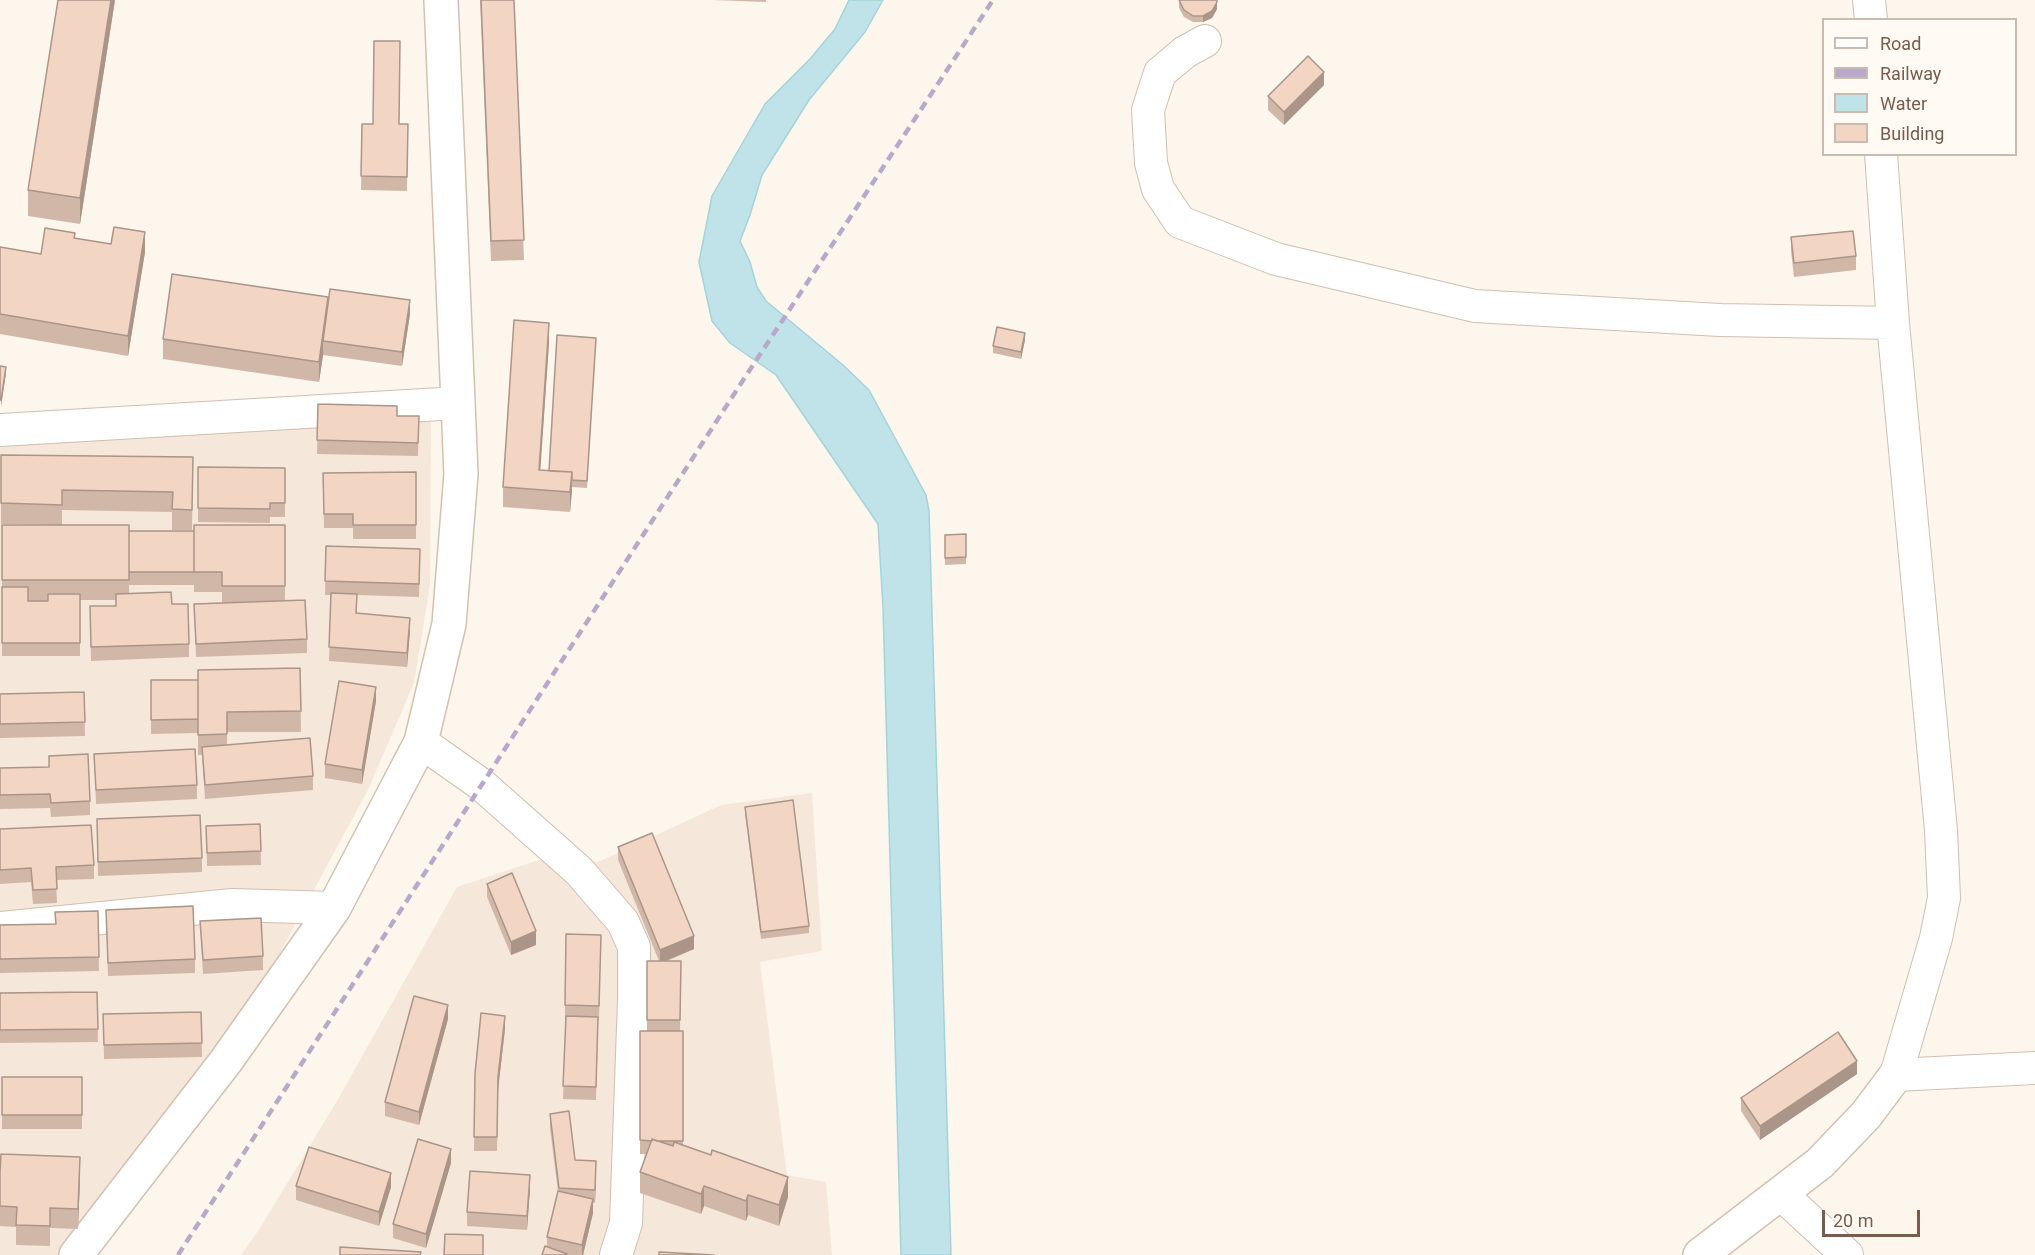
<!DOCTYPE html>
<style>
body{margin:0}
#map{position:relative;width:2035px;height:1255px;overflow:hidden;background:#fdf6ec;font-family:Roboto,sans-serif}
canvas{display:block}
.legend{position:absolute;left:1822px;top:18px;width:195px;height:138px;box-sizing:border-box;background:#fffaf3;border:2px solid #cabbb1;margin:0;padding:8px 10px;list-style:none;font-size:18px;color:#7a5c4d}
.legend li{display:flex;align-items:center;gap:12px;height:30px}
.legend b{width:30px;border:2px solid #cabbb1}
.scale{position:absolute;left:1822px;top:1210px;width:98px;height:27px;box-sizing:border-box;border:3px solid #7a5c4d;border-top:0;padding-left:8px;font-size:18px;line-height:21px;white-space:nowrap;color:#7a5c4d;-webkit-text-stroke:4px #fffaf3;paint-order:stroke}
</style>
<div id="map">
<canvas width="2035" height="1255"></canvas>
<ul class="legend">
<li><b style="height:8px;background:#fff"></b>Road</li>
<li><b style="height:8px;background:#b9a8c9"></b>Railway</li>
<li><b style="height:16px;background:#bfe3e8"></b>Water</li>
<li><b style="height:16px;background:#f3d5c3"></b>Building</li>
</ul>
<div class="scale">20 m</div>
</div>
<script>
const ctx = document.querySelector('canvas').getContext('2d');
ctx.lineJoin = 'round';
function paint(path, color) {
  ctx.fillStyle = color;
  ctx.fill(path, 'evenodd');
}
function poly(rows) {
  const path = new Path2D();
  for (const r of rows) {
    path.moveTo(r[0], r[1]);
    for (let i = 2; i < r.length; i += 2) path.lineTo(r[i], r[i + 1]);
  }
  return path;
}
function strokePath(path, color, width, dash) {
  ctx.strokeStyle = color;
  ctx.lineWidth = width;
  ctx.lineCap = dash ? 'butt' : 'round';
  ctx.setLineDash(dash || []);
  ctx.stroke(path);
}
const residential = poly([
 [419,414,431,423,430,585,414,683,368,790,270,971,217,1050,68,1255,0,1255,0,437],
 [812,793,822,951,760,962,787,1175,826,1182,832,1255,241,1255,260,1228,337,1101,457,887,548,857,569,854,598,862,721,805]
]);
const water = poly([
 [849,0,883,0,865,32,809,100,762,175,750,215,740,241,750,262,757,287,766,301,843,365,869,390,926,495,929,511,951,1255,901,1255,883,607,878,524,776,375,730,343,712,321,699,262,712,196,765,104,810,59,835,29,849,0]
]);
const street = poly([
 [1869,0,1871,20],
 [1205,41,1185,52,1160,73,1148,110,1151,163,1158,189,1180,222,1276,259,1475,306,1720,320,1893,323],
 [1881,154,1893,323,1941,830,1944,898,1936,938,1896,1075,2035,1068],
 [0,430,458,403],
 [421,742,482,785,579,871,623,922,634,947,634,999,626,1223,616,1255],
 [0,928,232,905,334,908],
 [1781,1194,1847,1255]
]);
const secondary = poly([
 [76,1255,226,1061,334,908,421,742,449,624,461,474,441,0],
 [1700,1255,1820,1163,1866,1115,1896,1075]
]);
const rail = poly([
 [178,1255,738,388,993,0]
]);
const wall = poly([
 [115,0,80,224,28,216,28,190],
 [480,0,514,0,524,260,491,261],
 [712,0,766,0,766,2],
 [1179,0,1217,0,1217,9,1212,18,1203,22,1193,22,1184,17,1179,8],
 [1324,85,1284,125,1268,110,1268,96],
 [362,124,408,124,407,191,361,190],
 [1791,237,1856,256,1856,270,1794,277,1791,251],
 [75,238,145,252,128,356,0,334,0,247,41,254],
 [410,314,402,366,323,355,319,382,163,359,163,339],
 [596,338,587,488,572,487,570,512,503,507,503,487,549,343,540,470,549,471],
 [1025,340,1021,359,993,353,993,346],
 [318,404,397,416,419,416,418,456,317,454],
 [1,455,193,457,192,530,172,530,172,512,62,510,62,525,1,524],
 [198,467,285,468,285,517,270,517,270,523,198,522],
 [416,472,416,539,353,539,353,528,324,528,323,473],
 [2,525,129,531,194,531,285,525,285,601,307,639,307,653,196,657,194,604,222,603,222,592,194,592,194,585,129,585,129,593,172,604,189,644,189,657,91,661,90,606,116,606,116,600,80,600,80,656,2,656],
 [966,534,966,564,945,565,945,535],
 [326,546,420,563,419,597,357,595,357,613,410,631,407,667,329,661,331,595,325,595],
 [300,668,301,732,227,732,227,745,313,776,313,790,205,799,202,755,198,755,198,733,151,734,151,680,198,680],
 [84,692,85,736,0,738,0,694],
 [376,701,362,784,325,778,325,764],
 [94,754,197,785,197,799,96,804],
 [0,768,90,801,90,815,51,817,50,808,0,809],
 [745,807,809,926,809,933,761,939,745,814],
 [97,819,202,858,202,872,98,876],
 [260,824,261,865,207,866,206,826],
 [0,829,94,865,94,879,56,880,57,903,33,904,31,882,0,884],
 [618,847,694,949,667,961,681,961,680,1031,683,1031,683,1145,788,1197,779,1226,748,1215,746,1221,704,1206,701,1214,640,1193,640,1172,647,1154,640,1154,640,1031,647,1031,647,961,659,961,618,860],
 [487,884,536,945,511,955,487,897],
 [106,910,195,959,195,973,108,976],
 [98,911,99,971,0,973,0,925,55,924],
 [200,921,263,956,263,970,203,974],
 [601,935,599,1020,598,1020,596,1100,563,1099,566,1019,565,1019,565,1005],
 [97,992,98,1042,0,1043,0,993],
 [201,1012,202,1057,104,1059,103,1014],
 [448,1019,419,1125,385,1116,385,1102],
 [505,1029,498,1090,497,1151,474,1151,475,1074],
 [1857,1074,1760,1140,1741,1111,1741,1098],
 [2,1077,82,1077,82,1129,2,1129],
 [550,1114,575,1160,596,1175,595,1203,593,1203,593,1213,583,1255,542,1255,547,1247,547,1237,558,1192,550,1128],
 [451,1163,426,1248,393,1238,393,1224],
 [0,1172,80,1177,78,1229,50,1228,50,1246,16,1245,16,1227,0,1226],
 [296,1186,391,1187,379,1226,296,1200],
 [530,1189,527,1230,467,1226,467,1212]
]);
const shadedWall = poly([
 [111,0,115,0,80,224,80,198],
 [1217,0,1217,9,1212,18,1203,22,1203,16],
 [1324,72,1324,85,1284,125,1284,112],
 [145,232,145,252,128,356,128,336],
 [328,297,323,341,323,355,319,382,319,362],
 [410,300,410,314,402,366,402,352],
 [549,323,549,343,539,490,539,470],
 [1025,333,1025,340,1021,359,1021,352],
 [6,367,6,374,1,407,1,400],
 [572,472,572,492,570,512,570,492],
 [410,618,410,631,407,667,407,653],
 [376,687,376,701,362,784,362,770],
 [536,931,536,945,511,955,511,942],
 [694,936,694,949,660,963,660,950],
 [448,1005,448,1019,419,1125,419,1112],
 [505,1016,505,1029,498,1090,497,1151,498,1076],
 [1857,1061,1857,1074,1760,1140,1760,1126],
 [451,1149,451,1163,426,1248,426,1234],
 [80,1157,80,1177,78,1229,78,1209],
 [596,1161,596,1175,595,1203,595,1190],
 [391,1173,391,1187,379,1226,379,1212],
 [530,1175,530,1189,527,1230,527,1216],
 [788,1177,788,1197,779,1226,779,1205],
 [704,1186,704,1206,701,1214,701,1194],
 [748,1195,748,1215,746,1221,746,1201],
 [593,1199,593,1213,583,1255,582,1255,582,1245]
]);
const building = poly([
 [58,0,111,0,80,198,28,190,58,0],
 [481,0,514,0,524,240,491,241,481,0],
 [1179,0,1217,0,1217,2,1212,11,1203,16,1193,16,1184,10,1179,0],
 [374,41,400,41,399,124,408,124,407,177,361,176,362,124,373,124,374,41],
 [1308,56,1324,72,1284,112,1268,96,1308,56],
 [114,227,145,232,128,336,0,314,0,247,41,254,45,228,75,233,74,238,111,244,114,227],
 [1853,231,1856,256,1794,263,1791,237,1853,231],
 [172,274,328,297,319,362,163,339,172,274],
 [330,289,410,300,402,352,323,341,330,289],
 [514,320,549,323,539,470,572,472,570,492,503,487,514,320],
 [997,327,1025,333,1021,352,993,346,997,327],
 [557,335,596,338,587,481,572,480,572,472,549,471,557,335],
 [0,366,6,367,1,400,0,400,0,366],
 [318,404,397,406,397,416,419,416,418,443,317,440,318,404],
 [1,455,193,457,192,510,172,509,173,492,62,490,62,505,1,503,1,455],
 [198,467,285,468,285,503,270,503,270,509,198,508,198,467],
 [416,472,416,525,353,525,353,514,324,514,323,473,416,472],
 [2,525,129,525,129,580,2,580,2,525],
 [194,525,285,525,285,586,222,586,222,572,194,572,194,525],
 [129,531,194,531,194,572,129,572,129,531],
 [966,534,966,557,945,558,945,535,966,534],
 [326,546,420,549,419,584,325,581,326,546],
 [2,587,28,587,28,601,48,601,48,594,80,594,80,643,2,643,2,587],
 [171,592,172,604,188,604,189,644,91,647,90,606,116,606,116,594,171,592],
 [331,593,357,594,356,613,410,618,407,653,329,647,331,593],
 [305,600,307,639,196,644,194,604,305,600],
 [300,668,301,711,227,712,227,734,198,735,198,670,300,668],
 [151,680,198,680,198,719,151,720,151,680],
 [339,681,376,687,362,770,325,764,339,681],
 [84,692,85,722,0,724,0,694,84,692],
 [310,738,313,776,205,785,202,747,310,738],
 [195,749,197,785,96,790,94,754,195,749],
 [88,754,90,801,51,803,50,794,0,795,0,768,49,767,49,756,88,754],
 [793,800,809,926,761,932,745,807,793,800],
 [200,815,202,858,98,862,97,819,200,815],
 [260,824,261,851,207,853,206,826,260,824],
 [91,825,94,865,56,867,57,889,33,890,31,868,0,870,0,829,91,825],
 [652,833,694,936,660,950,618,847,652,833],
 [512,873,536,931,511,942,487,884,512,873],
 [193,906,195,959,108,963,106,910,193,906],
 [98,911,99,957,0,959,0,925,56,924,55,912,98,911],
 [261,918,263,956,203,960,200,921,261,918],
 [566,934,601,935,599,1006,565,1005,566,934],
 [647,961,681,961,680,1020,647,1020,647,961],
 [97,992,98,1029,0,1030,0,993,97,992],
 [414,996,448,1005,419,1112,385,1102,414,996],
 [201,1012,202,1043,104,1045,103,1014,201,1012],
 [481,1013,505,1016,498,1076,497,1137,474,1137,475,1074,481,1013],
 [566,1016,598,1017,596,1087,563,1086,566,1016],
 [640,1031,683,1031,683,1141,657,1141,652,1139,652,1141,640,1140,640,1031],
 [1838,1032,1857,1061,1760,1126,1741,1098,1838,1032],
 [2,1077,82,1077,82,1115,2,1115,2,1077],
 [569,1111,575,1160,596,1161,595,1190,559,1188,550,1114,569,1111],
 [418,1139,451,1149,426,1234,393,1224,418,1139],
 [652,1139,673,1146,674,1142,711,1155,712,1150,788,1177,779,1205,748,1195,746,1201,704,1186,701,1194,640,1172,652,1139],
 [309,1147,391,1173,379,1212,296,1186,309,1147],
 [1,1154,80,1157,78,1209,50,1208,50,1226,16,1225,17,1207,0,1206,0,1172,1,1154],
 [470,1171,530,1175,527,1216,467,1212,470,1171],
 [558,1191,593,1199,582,1245,547,1237,558,1191],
 [445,1234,483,1235,483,1255,444,1255,445,1234],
 [545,1246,567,1254,567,1255,542,1255,545,1246],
 [340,1247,421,1252,420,1255,340,1255,340,1247],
 [659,1252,714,1255,659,1255,659,1252]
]);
paint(residential, '#f5e8da');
paint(water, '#bfe3e8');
strokePath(water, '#a5d3da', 1.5);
strokePath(street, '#d1beb0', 34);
strokePath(secondary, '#d6c0b0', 36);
strokePath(street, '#fff', 32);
strokePath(secondary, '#fff', 33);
strokePath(rail, '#b9a8c9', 4.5, [9, 6]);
paint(wall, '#d1b7a8');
paint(shadedWall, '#aa9588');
paint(building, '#f3d5c3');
strokePath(building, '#aa9588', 1.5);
</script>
